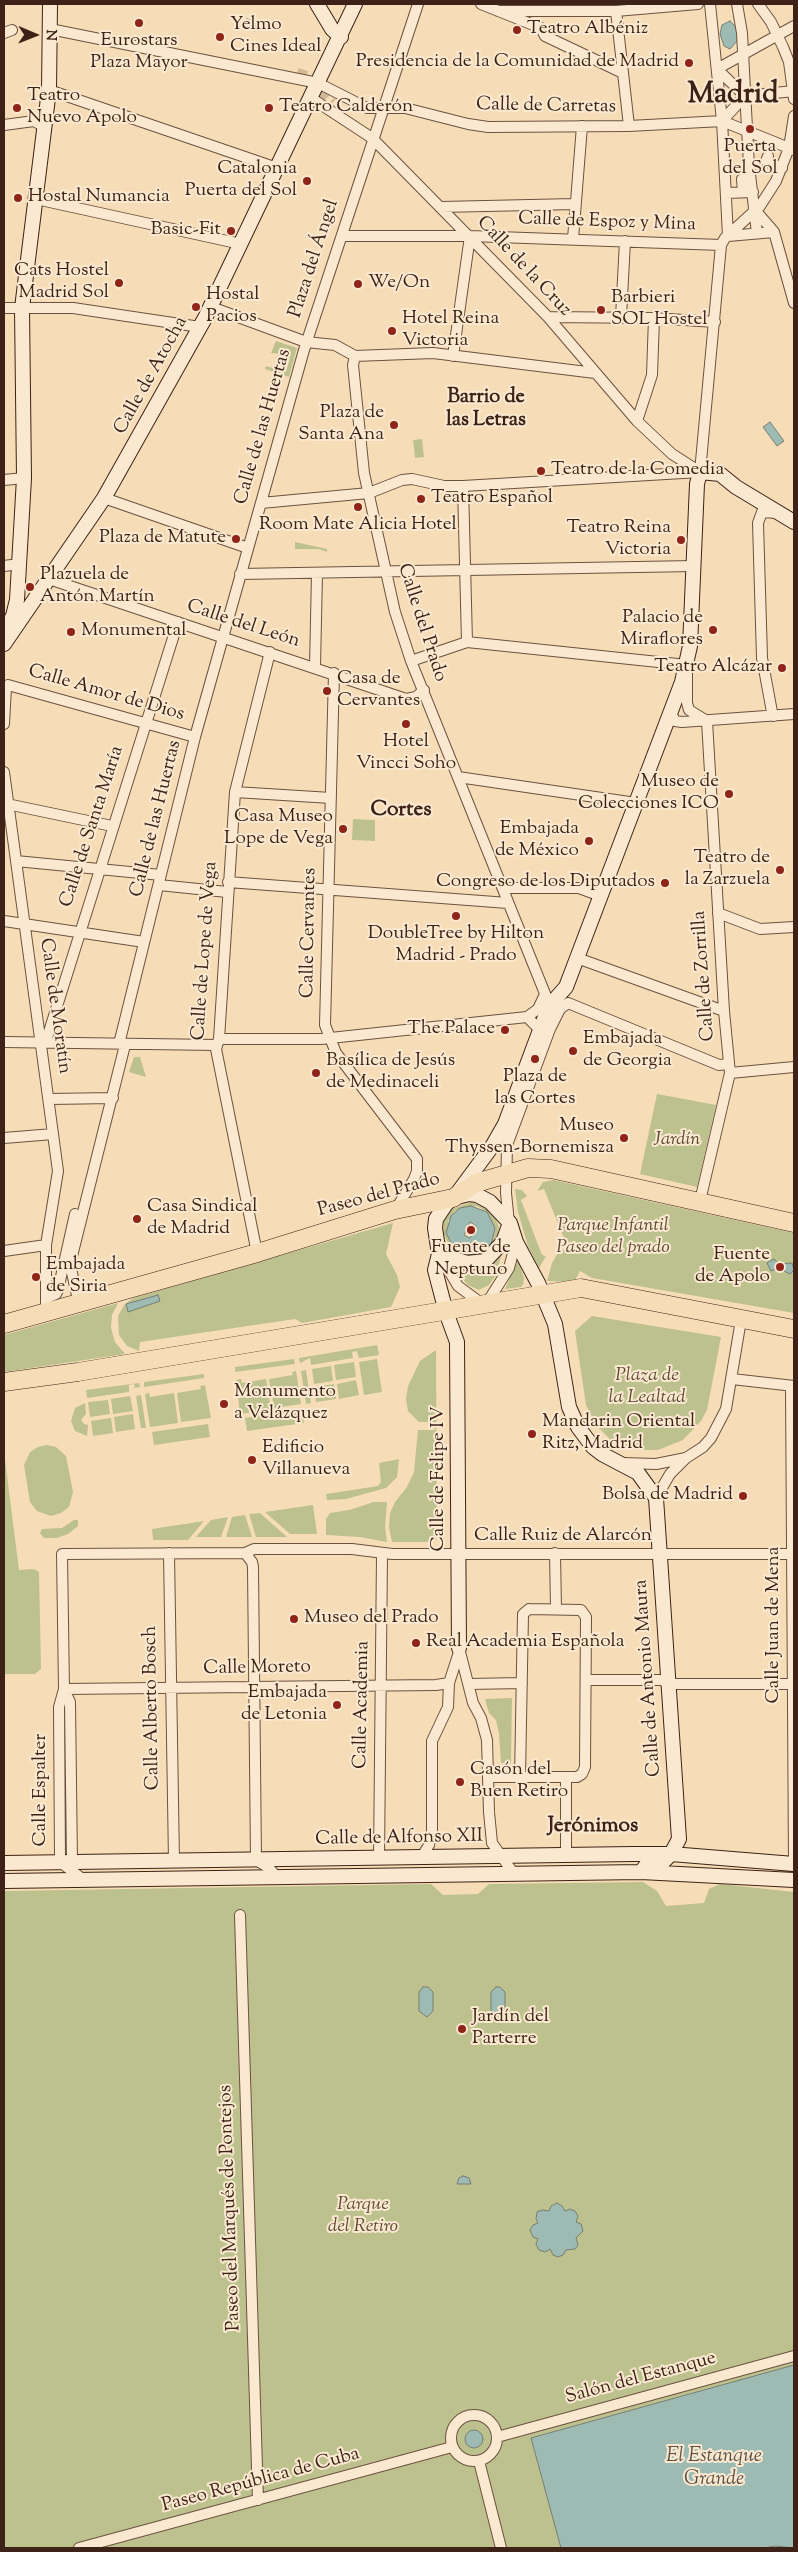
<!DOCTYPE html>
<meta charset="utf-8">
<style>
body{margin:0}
#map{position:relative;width:798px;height:2552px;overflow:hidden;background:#f7ddb7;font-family:"Sorts Mill Goudy",serif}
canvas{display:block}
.frame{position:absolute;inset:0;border:5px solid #3e2217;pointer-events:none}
.north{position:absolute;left:10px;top:10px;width:50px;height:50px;-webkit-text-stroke:4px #fae9d0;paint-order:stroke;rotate:91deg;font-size:14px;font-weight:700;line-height:20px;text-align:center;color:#3e2217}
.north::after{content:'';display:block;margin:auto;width:18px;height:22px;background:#3e2217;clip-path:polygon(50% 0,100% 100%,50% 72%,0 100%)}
</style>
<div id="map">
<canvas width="798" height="2552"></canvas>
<div class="frame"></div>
<div class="north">N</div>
</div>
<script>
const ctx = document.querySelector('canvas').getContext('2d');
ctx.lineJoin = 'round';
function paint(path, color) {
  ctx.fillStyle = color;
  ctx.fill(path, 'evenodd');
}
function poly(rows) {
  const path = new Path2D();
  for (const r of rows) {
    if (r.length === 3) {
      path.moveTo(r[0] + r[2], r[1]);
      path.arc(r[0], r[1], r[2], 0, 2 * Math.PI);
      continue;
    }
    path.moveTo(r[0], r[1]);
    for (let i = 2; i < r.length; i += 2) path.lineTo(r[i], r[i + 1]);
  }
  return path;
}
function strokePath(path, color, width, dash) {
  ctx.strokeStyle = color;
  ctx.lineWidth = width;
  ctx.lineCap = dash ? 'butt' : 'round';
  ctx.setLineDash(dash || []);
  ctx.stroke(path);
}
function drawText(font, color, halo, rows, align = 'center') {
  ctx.font = font + ' "Sorts Mill Goudy",serif';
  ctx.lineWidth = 4;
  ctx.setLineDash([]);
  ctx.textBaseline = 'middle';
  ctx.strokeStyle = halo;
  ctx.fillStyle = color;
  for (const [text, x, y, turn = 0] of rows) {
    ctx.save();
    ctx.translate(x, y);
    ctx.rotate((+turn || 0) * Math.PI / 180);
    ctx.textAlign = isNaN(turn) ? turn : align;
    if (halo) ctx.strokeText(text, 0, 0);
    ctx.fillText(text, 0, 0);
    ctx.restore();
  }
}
const green = poly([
 [276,341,297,348,289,377,265,369,266,366,286,372,290,358,284,354,271,353],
 [422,439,424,457,415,458,413,440],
 [295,542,327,549,327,552,319,549,295,549],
 [353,819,375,820,375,841,352,840],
 [134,1057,140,1057,146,1077,129,1072],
 [657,1094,716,1105,697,1187,640,1174],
 [553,1180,794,1233,794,1313,592,1278,580,1271,574,1282,547,1281,552,1263,559,1251,568,1248,544,1189,537,1191,543,1182],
 [515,1189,522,1190,527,1196,521,1200,542,1255,546,1256,539,1268,528,1246,518,1212],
 [471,1202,484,1206,494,1215,499,1227,497,1241,489,1252,470,1259,452,1251,443,1233,444,1220,452,1209],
 [477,1206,487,1212,493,1239,482,1252,464,1254,454,1248,448,1221,455,1211],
 [393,1223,386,1254,397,1275,400,1287,391,1307,302,1323,295,1319,140,1342,139,1351,127,1346,119,1335,118,1316,124,1305,133,1298],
 [502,1253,496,1275,489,1285,479,1290,468,1285,456,1272,456,1268,467,1269,492,1263],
 [518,1260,524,1278,523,1285,521,1287,505,1289],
 [118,1303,112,1315,111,1328,115,1342,125,1354,4,1372,4,1335],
 [592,1316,721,1337,707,1410,701,1421,683,1440,658,1450,635,1450,610,1439,596,1425,586,1405,575,1331],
 [377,1345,379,1355,359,1358,357,1351,352,1352,353,1358,311,1365,310,1358,300,1363,299,1358],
 [436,1350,437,1539,432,1542,392,1542,389,1527,390,1513,395,1502,407,1487,414,1472,418,1430,435,1430,434,1422,419,1422,408,1411,406,1399,408,1386,420,1361],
 [294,1359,295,1364,235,1372,235,1367],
 [377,1359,382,1392,364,1395,359,1362],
 [354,1362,356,1377,336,1380,334,1365],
 [331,1366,333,1381,314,1384,312,1369],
 [306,1370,311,1403,306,1404,301,1371],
 [296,1371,301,1404,274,1408,269,1379,293,1375,292,1372],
 [204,1374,204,1378,144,1387,144,1382],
 [241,1379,242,1383,266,1379,271,1409,240,1414,236,1380],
 [356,1380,359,1395,339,1399,337,1384],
 [139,1383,140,1387,135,1388,134,1384,129,1385,129,1392,87,1398,86,1390],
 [334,1384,336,1399,316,1402,314,1387],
 [205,1385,211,1418,181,1422,177,1393,201,1389,200,1386],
 [149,1393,150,1397,174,1393,178,1423,150,1427,145,1394],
 [141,1395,146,1428,141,1428,136,1396],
 [130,1396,133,1411,113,1414,111,1399],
 [108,1400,110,1414,90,1417,88,1402],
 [85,1403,86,1414,81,1420,84,1424,88,1425,87,1436,75,1431,71,1421,75,1408],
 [302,1409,304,1423,247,1431,245,1418],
 [133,1414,135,1429,116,1432,114,1417],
 [111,1418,113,1433,93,1436,91,1421],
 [208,1424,210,1437,154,1445,152,1432],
 [47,1445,56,1447,66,1456,73,1492,69,1507,61,1513,51,1516,37,1511,30,1502,24,1465,30,1452,38,1447],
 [4,1452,19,1570,34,1569,39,1572,41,1669,35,1674,4,1674],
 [399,1459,397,1477,386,1488,346,1499,327,1500,326,1494,378,1486,381,1482,379,1463],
 [374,1502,387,1502,385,1527,387,1542,360,1537,326,1535,326,1519,330,1513,349,1510],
 [313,1505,317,1534,290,1534,265,1512],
 [260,1513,287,1537,256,1537,249,1514],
 [245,1515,252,1537,226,1537,232,1517],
 [228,1517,221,1537,196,1537,211,1520],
 [74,1520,78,1520,78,1526,68,1534,57,1538,44,1538,40,1533,42,1529,62,1528],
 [204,1521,188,1540,153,1540,152,1529],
 [512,1698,511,1763,501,1763,499,1734,496,1720,489,1713,485,1699],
 [643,1882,657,1891,666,1906,704,1903,709,1889,720,1884,794,1892,794,2548,4,2548,4,1891,431,1884,443,1895,478,1894,489,1884]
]);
const water = poly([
 [247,19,258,23,255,31,242,27,247,19],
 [730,21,737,28,738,40,730,49,724,46,720,34,722,25,730,21],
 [770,422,784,441,777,446,763,427,770,422],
 [471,1206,487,1212,495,1228,491,1245,482,1252,470,1255,454,1248,446,1233,451,1216,460,1208,471,1206],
 [470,1222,476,1226,470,1238,464,1235,470,1222],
 [774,1259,779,1264,792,1263,794,1270,790,1274,778,1268,771,1271,767,1263,774,1259],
 [158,1295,160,1301,128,1312,126,1304,158,1295],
 [423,1987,428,1987,433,1992,433,2011,427,2017,419,2011,419,1992,423,1987],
 [496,1987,500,1987,505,1992,505,2011,499,2016,491,2011,491,1992,496,1987],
 [463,2176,469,2178,471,2184,457,2184,459,2178,463,2176],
 [557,2203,562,2206,565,2211,570,2209,575,2211,578,2216,576,2222,581,2224,583,2231,576,2238,578,2245,575,2249,566,2250,563,2255,558,2257,553,2255,550,2249,545,2252,539,2250,536,2244,538,2239,533,2237,530,2230,533,2225,538,2223,536,2219,537,2212,542,2210,549,2211,551,2206,557,2203],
 [794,2365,794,2548,775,2546,764,2548,561,2548,531,2438,794,2365],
 [474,2439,9]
]);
const streetTunnel = poly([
 [297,73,307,76,332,103]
]);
const street = poly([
 [481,4,541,28,545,36,623,73],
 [710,4,722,121,728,236],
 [737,4,742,33,749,166,757,233],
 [758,4,771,22,783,47,789,62,794,99],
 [498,11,616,11,698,4],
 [616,11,629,126],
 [50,29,318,83,367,108,405,108,468,124,488,127,629,126,722,121,794,150],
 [4,33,12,30],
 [717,69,794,26],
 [717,69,745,96],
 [49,90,277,168],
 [311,98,372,138,548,317,637,421,672,454,700,472],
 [722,121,745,96,794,91],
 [4,125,34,121,45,127],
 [768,156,766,161,782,168],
 [742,179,743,192],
 [726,193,753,192],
 [36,199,241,244],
 [441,207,575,204],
 [755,210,774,232,794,303],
 [342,236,470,236,721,245],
 [728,236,774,232],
 [573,239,582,126],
 [211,307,306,342,335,345,355,356],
 [4,308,73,308,200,327],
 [548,317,654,318,715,322],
 [621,317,625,241],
 [355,356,353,365,364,473,395,612,411,661,552,1011,550,1029],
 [355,356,433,353,595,373],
 [453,356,470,236],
 [637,421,652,375,654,318],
 [700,472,721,245,725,238,760,206,776,181,789,148,794,116],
 [4,480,24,478],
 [463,486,467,642],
 [104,498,248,548],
 [261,503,369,493,402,480,412,479,444,486,463,486,700,472],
 [4,566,19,564],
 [240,574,694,566],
 [49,579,406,699,416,697,424,690],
 [411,661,467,642,687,665,687,703,689,710,707,721],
 [315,667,317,573],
 [334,673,325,1025,336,1053,417,1159,417,1171,414,1179,396,1209],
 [671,713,675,721,682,722,794,714],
 [774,716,772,712,762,658,758,523,762,512,777,513],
 [4,724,6,687,8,685,195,737],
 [4,772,58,1171,46,1245,46,1312],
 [458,777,636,803],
 [235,792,331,798],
 [7,804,112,826],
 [16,861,161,875],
 [228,882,508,903],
 [159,885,227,892],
 [503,888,579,888,601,896],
 [718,913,760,929,794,927],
 [4,921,144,942],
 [577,958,724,1011],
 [568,1003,719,1065,729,1064],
 [527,1017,538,1009,545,994],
 [219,1039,321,1039,527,1017,540,1030],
 [4,1042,217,1045],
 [42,1042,47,1038,178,622],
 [119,1044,195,737,304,350,418,4],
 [730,1073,794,1067],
 [50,1099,113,1098],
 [4,1138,53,1134],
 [700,1201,730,1073,724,1011,707,721],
 [509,1223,506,1193,507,1145,550,1029,560,1009,568,1003],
 [4,1251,46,1245],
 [257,1253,216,1049,219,1039,235,792,270,652],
 [439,1254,458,1286,485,1306,509,1268,516,1242],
 [49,1297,56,1294,58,1290,75,1214],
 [79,1304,70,1264,125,1045],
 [732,1379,794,1386],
 [791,1386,794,1864],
 [621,1463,656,1464,686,1458,703,1447,711,1438,726,1409,741,1320],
 [656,1498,670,1474,686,1458],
 [169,1553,174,1862],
 [245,1553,252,1562,253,1567,256,1860,269,1868,277,1877],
 [555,1553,556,1609],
 [529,1609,581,1610,586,1617,585,1767,582,1774,577,1777,520,1777,523,1614,529,1609],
 [459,1648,473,1703,481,1718,487,1740,489,1812,492,1843,514,1874],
 [587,1680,660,1680,676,1684,794,1684],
 [469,1684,522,1683],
 [64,1689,436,1685,449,1683],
 [64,1689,70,1702,72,1862],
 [488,1777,520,1777],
 [566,1777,566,1855],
 [379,1858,382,1554],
 [421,1858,429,1845,432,1831,432,1741,448,1707,449,1683,459,1652],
 [84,1880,60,1862,59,1707,64,1689,62,1554,245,1553,254,1549,352,1549,392,1554,794,1554],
 [240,1915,258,2500],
 [474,2438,23],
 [497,2437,794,2356],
 [479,2461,501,2548],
 [79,2548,452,2447]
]);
const secondary = poly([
 [317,4,332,29,341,37],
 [6,628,13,616,17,600,24,478,22,308,49,90,50,4],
 [4,644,104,498,205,318,355,4],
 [459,1191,493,1145,505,1124,549,1006,566,987,682,682,690,646,697,484,700,472,720,474,736,487,794,522],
 [439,1254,467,1263,485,1261,503,1242,510,1223],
 [459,1648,457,1342,446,1312,435,1270,439,1254,435,1228,436,1219,446,1204,453,1198,469,1194,477,1195,490,1202,510,1223,516,1242,538,1283,555,1324,569,1407,578,1427,593,1447,602,1454,638,1473,656,1498,679,1839,671,1854,664,1861,647,1864,641,1872],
 [4,1863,633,1854,671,1854,794,1864],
 [4,1881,641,1872,794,1880]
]);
const highway = poly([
 [4,1324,257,1253,395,1210,453,1198,476,1183,528,1168,551,1169,794,1223],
 [4,1382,78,1372,581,1288,794,1329]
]);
const markers = [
 [139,23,5,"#8f2418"],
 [517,30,5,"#8f2418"],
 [220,37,5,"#8f2418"],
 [689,63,5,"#8f2418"],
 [17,108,5,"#8f2418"],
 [269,108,5,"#8f2418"],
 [750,129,5,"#8f2418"],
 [307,181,5,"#8f2418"],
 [18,198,5,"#8f2418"],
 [231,231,5,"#8f2418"],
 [119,283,5,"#8f2418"],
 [358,284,5,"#8f2418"],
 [196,307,5,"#8f2418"],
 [601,310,5,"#8f2418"],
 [392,331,5,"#8f2418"],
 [394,425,5,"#8f2418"],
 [541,471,5,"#8f2418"],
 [421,499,5,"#8f2418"],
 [358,507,5,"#8f2418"],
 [236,539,5,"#8f2418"],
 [681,540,5,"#8f2418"],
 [30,587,5,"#8f2418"],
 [713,630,5,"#8f2418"],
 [71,632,5,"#8f2418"],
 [782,668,5,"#8f2418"],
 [327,691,5,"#8f2418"],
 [406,724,5,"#8f2418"],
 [729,794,5,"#8f2418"],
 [343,829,5,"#8f2418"],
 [589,841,5,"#8f2418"],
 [780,870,5,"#8f2418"],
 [665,883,5,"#8f2418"],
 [456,916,5,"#8f2418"],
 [505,1030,5,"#8f2418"],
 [573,1051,5,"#8f2418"],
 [535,1059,5,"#8f2418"],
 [316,1073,5,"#8f2418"],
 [624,1138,5,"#8f2418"],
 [137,1219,5,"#8f2418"],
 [471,1230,5,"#8f2418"],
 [780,1267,5,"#8f2418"],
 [36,1277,5,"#8f2418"],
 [224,1404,5,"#8f2418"],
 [532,1434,5,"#8f2418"],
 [252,1460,5,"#8f2418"],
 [743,1496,5,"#8f2418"],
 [294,1619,5,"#8f2418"],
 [416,1643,5,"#8f2418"],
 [337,1705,5,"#8f2418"],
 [460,1782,5,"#8f2418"],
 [462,2029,5,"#8f2418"]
];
const poiNames = [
 ["Yelmo",230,26],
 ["Cines Ideal",230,48],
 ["Teatro Albéniz",527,30],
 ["Eurostars",139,42,"center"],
 ["Plaza Mayor",139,64,"center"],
 ["Presidencia de la Comunidad de Madrid",679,63,"right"],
 ["Teatro",27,97],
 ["Nuevo Apolo",27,119],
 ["Teatro Calderón",279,108],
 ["Puerta",750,148,"center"],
 ["del Sol",750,170,"center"],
 ["Catalonia",297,170,"right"],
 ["Puerta del Sol",297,192,"right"],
 ["Hostal Numancia",28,198],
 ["Basic-Fit",221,231,"right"],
 ["Cats Hostel",109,272,"right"],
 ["Madrid Sol",109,294,"right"],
 ["We/On",368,284],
 ["Hostal",206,296],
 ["Pacios",206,318],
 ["Barbieri",611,299],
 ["SOL Hostel",611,321],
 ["Hotel Reina",402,320],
 ["Victoria",402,342],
 ["Plaza de",384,414,"right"],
 ["Santa Ana",384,436,"right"],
 ["Teatro de la Comedia",551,471],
 ["Teatro Español",431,499],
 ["Room Mate Alicia Hotel",358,526,"center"],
 ["Teatro Reina",671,529,"right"],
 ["Victoria",671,551,"right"],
 ["Plaza de Matute",226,539,"right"],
 ["Plazuela de",40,576],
 ["Antón Martín",40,598],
 ["Palacio de",703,619,"right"],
 ["Miraflores",703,641,"right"],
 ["Monumental",81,632],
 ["Teatro Alcázar",772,668,"right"],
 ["Casa de",337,680],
 ["Cervantes",337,702],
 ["Hotel",406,743,"center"],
 ["Vincci Soho",406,765,"center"],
 ["Museo de",719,783,"right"],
 ["Colecciones ICO",719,805,"right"],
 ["Casa Museo",333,818,"right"],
 ["Lope de Vega",333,840,"right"],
 ["Embajada",579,830,"right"],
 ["de México",579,852,"right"],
 ["Teatro de",770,859,"right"],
 ["la Zarzuela",770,881,"right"],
 ["Congreso de los Diputados",655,883,"right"],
 ["DoubleTree by Hilton",456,935,"center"],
 ["Madrid - Prado",456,957,"center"],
 ["The Palace",495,1030,"right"],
 ["Embajada",583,1040],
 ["de Georgia",583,1062],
 ["Basílica de Jesús",326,1062],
 ["de Medinaceli",326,1084],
 ["Plaza de",535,1078,"center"],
 ["las Cortes",535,1100,"center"],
 ["Museo",614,1127,"right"],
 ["Thyssen-Bornemisza",614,1149,"right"],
 ["Casa Sindical",147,1208],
 ["de Madrid",147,1230],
 ["Fuente de",471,1249,"center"],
 ["Neptuno",471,1271,"center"],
 ["Fuente",770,1256,"right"],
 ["de Apolo",770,1278,"right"],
 ["Embajada",46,1266],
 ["de Siria",46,1288],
 ["Monumento",234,1393],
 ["a Velázquez",234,1415],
 ["Mandarin Oriental",542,1423],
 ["Ritz, Madrid",542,1445],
 ["Edificio",262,1449],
 ["Villanueva",262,1471],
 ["Bolsa de Madrid",733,1496,"right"],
 ["Museo del Prado",304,1619],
 ["Real Academia Española",426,1643],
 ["Embajada",327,1694,"right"],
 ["de Letonia",327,1716,"right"],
 ["Casón del",470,1771],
 ["Buen Retiro",470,1793],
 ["Jardín del",472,2018],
 ["Parterre",472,2040]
];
const streetNames = [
 ["Calle de Carretas",546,107,1],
 ["Calle de Espoz y Mina",607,223,2],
 ["Plaza del Ángel",315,259,-72],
 ["Calle de la Cruz",523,267,47],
 ["Calle de Atocha",152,376,-61],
 ["Calle de las Huertas",264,427,-74],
 ["Calle del Prado",421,623,72],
 ["Calle del León",243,625,18],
 ["Calle Amor de Dios",106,694,16],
 ["Calle de las Huertas",157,819,-76],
 ["Calle de Santa María",93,827,-72],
 ["Calle Cervantes",310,933,-89],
 ["Calle de Lope de Vega",206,951,-86],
 ["Calle de Zorrilla",705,976,-94],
 ["Calle de Moratín",54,1006,82],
 ["Paseo del Prado",379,1196,-15],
 ["Calle de Felipe IV",440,1479,-90],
 ["Calle Ruiz de Alarcón",563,1537],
 ["Calle Juan de Mena",775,1625,-90],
 ["Calle Moreto",257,1669,-1],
 ["Calle de Antonio Maura",649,1678,-94],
 ["Calle Academia",363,1705,-89],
 ["Calle Alberto Bosch",153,1708,-91],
 ["Calle Espalter",42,1790,-90],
 ["Calle de Alfonso XII",399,1839,-1],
 ["Paseo del Marqués de Pontejos",231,2208,-92],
 ["Salón del Estanque",641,2379,-15],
 ["Paseo República de Cuba",261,2481,-15]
];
const parkNames = [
 ["Jardín",677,1141],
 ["Parque Infantil",613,1227],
 ["Paseo del prado",613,1249],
 ["Plaza de",647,1377],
 ["la Lealtad",647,1399],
 ["Parque",363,2206],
 ["del Retiro",363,2228]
];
const neighbourhoodNames = [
 ["Barrio de",486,399],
 ["las Letras",486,422]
];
const waterNames = [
 ["El Estanque",714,2458],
 ["Grande",714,2481]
];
const quarterNames = [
 ["Cortes",401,811],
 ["Jerónimos",593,1827]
];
const townNames = [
 ["Madrid",733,97]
];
paint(green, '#bdc18e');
paint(water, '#9ebbb3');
strokePath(water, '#787e75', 1);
strokePath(streetTunnel, '#d2b897', 10, [10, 5]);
strokePath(street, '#6c513f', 12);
strokePath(secondary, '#3e2217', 16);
strokePath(highway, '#3e2217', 19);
strokePath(street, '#fae9d0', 10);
strokePath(secondary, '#fae9d0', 14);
strokePath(highway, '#f7ddb7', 18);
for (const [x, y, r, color] of markers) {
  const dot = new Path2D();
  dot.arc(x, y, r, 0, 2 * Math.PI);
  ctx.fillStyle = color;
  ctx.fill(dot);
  strokePath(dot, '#fae9d0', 2);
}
drawText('19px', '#3e2217', '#fae9d0', poiNames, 'left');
drawText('19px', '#3e2217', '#fae9d0', streetNames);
drawText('italic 19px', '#5e4a35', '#fae9d0', parkNames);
drawText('bold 20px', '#3e2217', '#fae9d0', neighbourhoodNames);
drawText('italic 20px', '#5b5046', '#fae9d0', waterNames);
drawText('bold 21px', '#3e2217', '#fae9d0', quarterNames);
drawText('bold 29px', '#3e2217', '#fae9d0', townNames);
</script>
